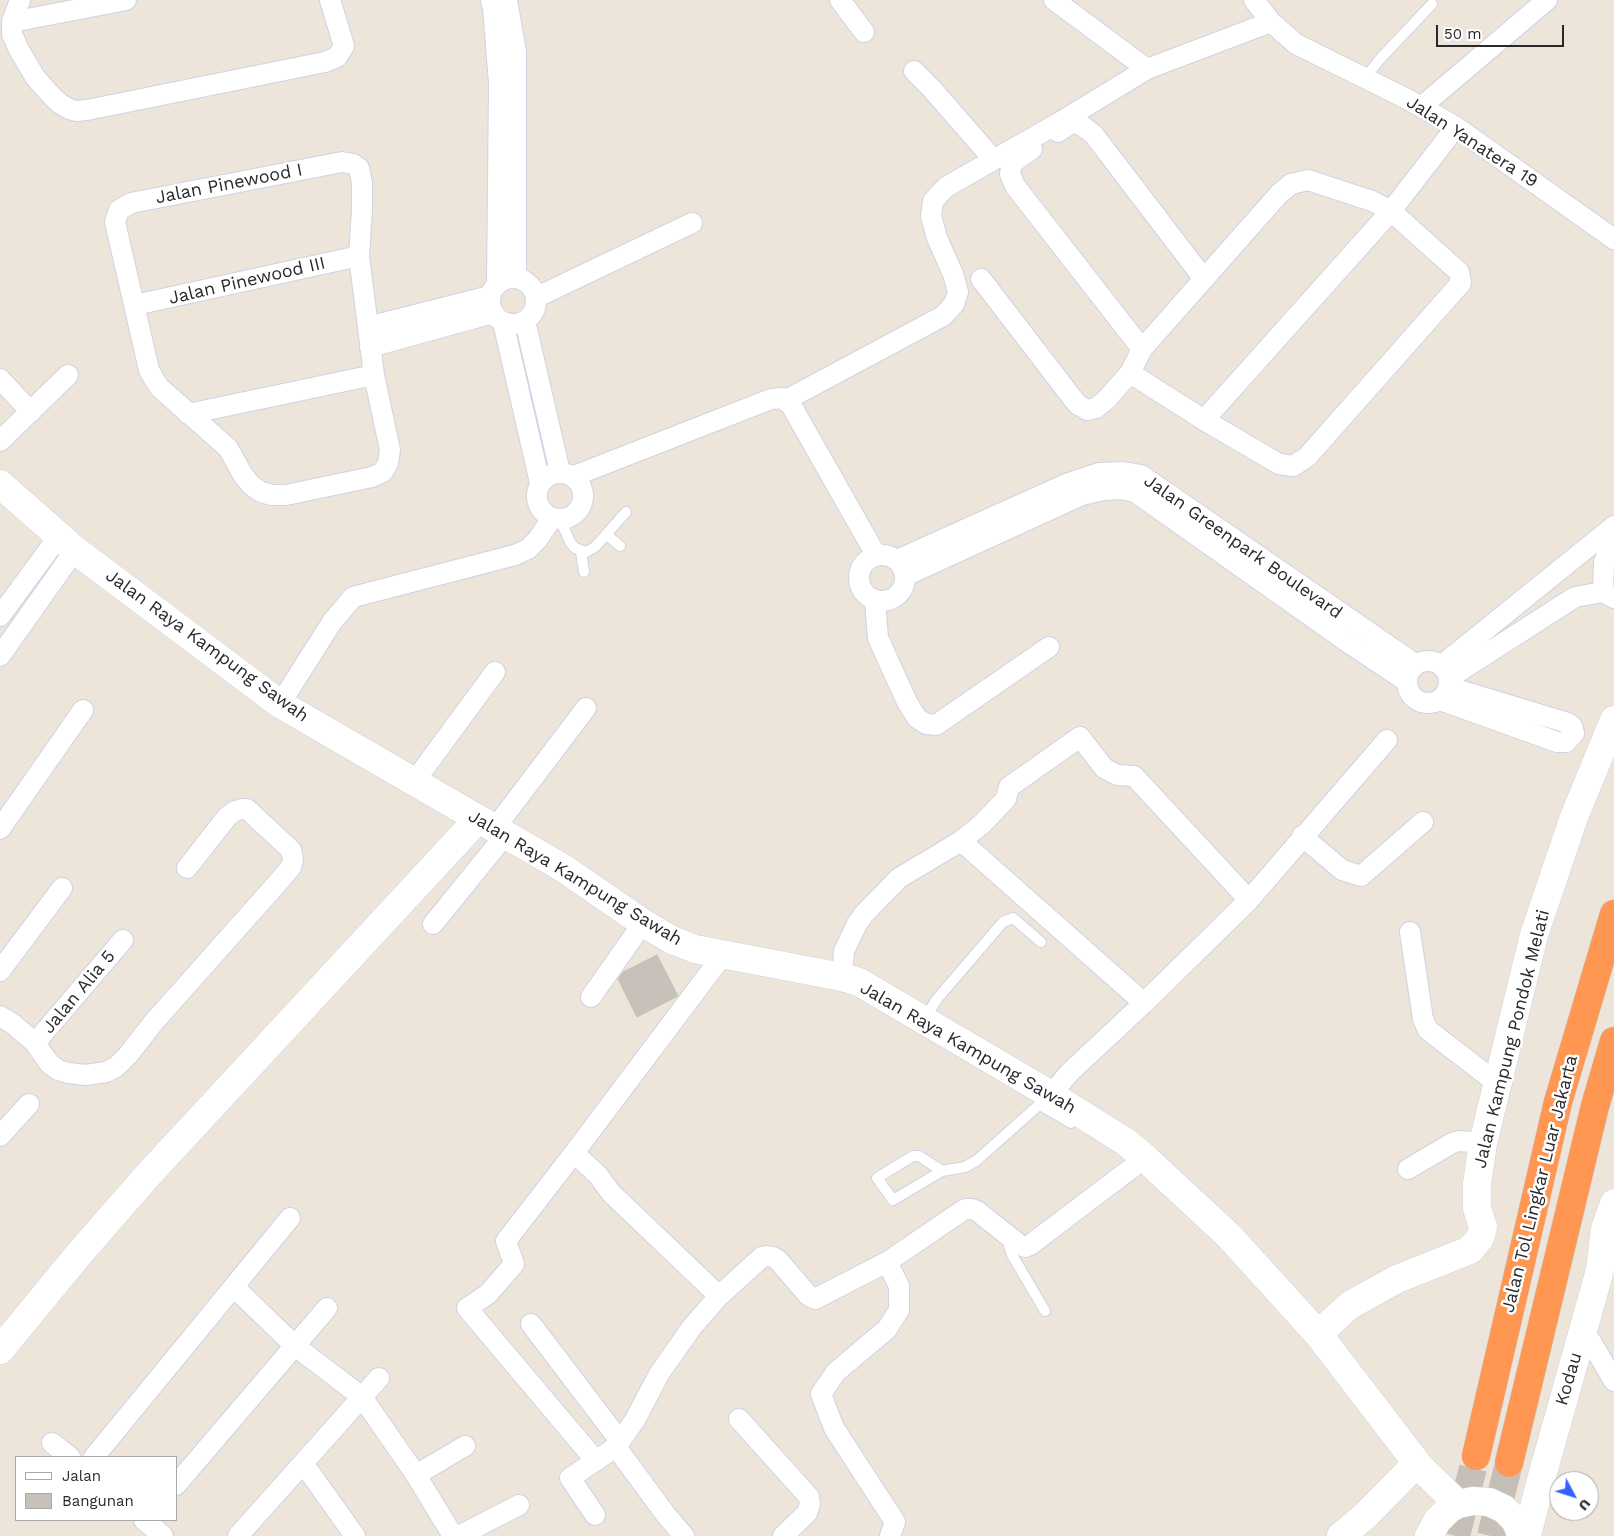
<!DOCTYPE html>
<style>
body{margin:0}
#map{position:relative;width:1614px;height:1536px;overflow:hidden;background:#ede4da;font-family:"Work Sans",sans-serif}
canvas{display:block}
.legend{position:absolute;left:15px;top:1456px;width:162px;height:65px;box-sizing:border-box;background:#fff;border:1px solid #a9a9a9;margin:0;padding:6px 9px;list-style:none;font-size:15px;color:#292929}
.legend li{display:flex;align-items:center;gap:10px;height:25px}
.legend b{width:25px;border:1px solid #a9a9a9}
.north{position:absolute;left:1549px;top:1471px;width:50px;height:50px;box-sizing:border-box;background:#fff;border:1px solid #a9a9a9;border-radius:50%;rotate:130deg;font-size:14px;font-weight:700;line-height:20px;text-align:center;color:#292929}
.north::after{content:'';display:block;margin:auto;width:18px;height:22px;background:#3462ff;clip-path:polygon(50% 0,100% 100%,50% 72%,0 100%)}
.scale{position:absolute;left:1436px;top:25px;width:128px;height:22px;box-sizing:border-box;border:2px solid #292929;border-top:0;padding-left:6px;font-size:15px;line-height:18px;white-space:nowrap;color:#292929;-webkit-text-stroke:4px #fff;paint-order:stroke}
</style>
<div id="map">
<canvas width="1614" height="1536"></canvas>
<ul class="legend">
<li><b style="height:6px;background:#fff"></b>Jalan</li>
<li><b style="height:14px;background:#c8c1b9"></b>Bangunan</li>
</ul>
<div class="north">U</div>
<div class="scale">50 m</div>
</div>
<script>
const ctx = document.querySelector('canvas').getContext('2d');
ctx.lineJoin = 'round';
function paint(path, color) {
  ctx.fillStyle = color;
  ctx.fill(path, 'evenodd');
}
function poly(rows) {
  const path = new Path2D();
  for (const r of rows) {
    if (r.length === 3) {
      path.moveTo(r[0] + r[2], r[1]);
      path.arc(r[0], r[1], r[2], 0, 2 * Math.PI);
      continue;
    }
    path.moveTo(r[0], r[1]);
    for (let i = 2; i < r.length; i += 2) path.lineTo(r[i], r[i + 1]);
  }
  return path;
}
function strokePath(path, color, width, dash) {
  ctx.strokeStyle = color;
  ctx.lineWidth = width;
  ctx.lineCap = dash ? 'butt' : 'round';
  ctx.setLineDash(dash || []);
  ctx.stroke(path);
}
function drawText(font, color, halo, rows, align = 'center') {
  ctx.font = font + ' "Work Sans",sans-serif';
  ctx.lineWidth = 5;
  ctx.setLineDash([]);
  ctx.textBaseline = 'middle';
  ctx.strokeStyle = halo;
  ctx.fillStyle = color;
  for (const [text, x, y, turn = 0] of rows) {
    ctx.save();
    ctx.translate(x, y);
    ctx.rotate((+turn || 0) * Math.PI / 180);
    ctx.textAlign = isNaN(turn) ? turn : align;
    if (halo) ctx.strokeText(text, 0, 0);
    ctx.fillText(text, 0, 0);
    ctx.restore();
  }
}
const building = poly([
 [657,955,678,996,637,1017,618,979,623,972,657,955]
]);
const highwayTunnel = poly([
 [1456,1536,1476,1456],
 [1491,1536,1509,1463]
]);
const lane = poly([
 [1365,78,1380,59,1432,4],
 [560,519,570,542,575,548,586,552,595,547,626,512],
 [607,535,620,546],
 [581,551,584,572],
 [925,1018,937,999,1003,922,1013,918,1041,942],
 [1040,1105,1071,1123],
 [942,1171,919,1156,913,1156,877,1178,893,1200,942,1171,965,1167,976,1161,1049,1096],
 [1009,1237,1009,1246,1012,1255,1045,1311]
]);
const street = poly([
 [20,0,12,22,12,34,19,50,35,77,49,93,59,103,69,109,76,111,87,110,325,62,337,57,344,46,330,0],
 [491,0,493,8,499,83,497,284],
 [507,0,516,52,516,278],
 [840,0,864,32],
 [1054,0,1147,69,1271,22],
 [1254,0,1271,22,1296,44,1409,100,1456,127,1614,239],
 [12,22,126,0],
 [914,71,931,88,993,159],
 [1421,107,1547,0],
 [1058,132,1073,122,1084,127,1094,135,1204,279],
 [1032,149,1012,163,1010,174,1015,186,1142,349],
 [342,162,353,164,359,168,362,183,362,210,359,256,374,375,390,450,388,463,383,472,372,477,286,495,272,495,261,492,251,485,243,475,228,448,160,388,154,379,149,370,115,222,119,210,131,203,342,162],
 [513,301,23],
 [981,279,1077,404,1087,410,1096,408,1106,400,1130,373,1142,349,1279,194,1291,184,1308,180,1372,201,1391,211,1456,127],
 [537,297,692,223],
 [135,305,359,256],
 [525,321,560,472],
 [503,322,540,483],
 [368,327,490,296],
 [370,347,493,313],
 [1130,373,1204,420,1391,211,1459,272,1461,283,1307,457,1293,466,1279,464,1204,420],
 [0,379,31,412],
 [786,400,943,316,954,304,958,292,953,274,937,238,931,216,933,201,946,187,1062,121,1147,69],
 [188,414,374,375],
 [0,441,68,375],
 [560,496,23],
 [574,476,771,399,782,398,791,405,876,555],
 [882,578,23],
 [897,560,1066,484,1099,473,1123,472,1141,475,1415,664],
 [905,576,1082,495,1104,490,1121,489,1135,492,1349,643,1406,681],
 [1603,592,1604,562,1614,537],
 [875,601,878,638,907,702,917,718,926,724,936,725,1049,647],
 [0,616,59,536],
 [0,656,75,550],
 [1428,682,21],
 [1442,665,1614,526],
 [1449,678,1575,597,1603,592,1614,598],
 [1440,700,1557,742,1566,742,1574,733,1572,726,1568,723,1449,687],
 [280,704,332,622,353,597,515,555,528,549,538,539,552,518],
 [414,782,495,672],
 [495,828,586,708],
 [0,829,83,710],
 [1302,836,1342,870,1361,876,1423,822],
 [961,841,1144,1003],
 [433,924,506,834],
 [1410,932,1423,1019,1428,1030,1497,1083],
 [0,971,62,888],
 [842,977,844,951,857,924,864,914,899,878,961,841,982,824,1006,799,1009,787,1080,737,1104,768,1117,775,1134,776,1249,900],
 [591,997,643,923],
 [0,1016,13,1024,35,1043,49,1063,58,1070,68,1073,86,1075,106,1072,116,1067,128,1055,153,1023,281,879,291,867,293,860,291,850,247,809,242,809,235,811,227,817,187,868],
 [35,1043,123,940],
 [1051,1095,1069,1073,1144,1003,1249,900,1387,740],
 [0,1136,29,1104],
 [574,1153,598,1175,611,1193,719,1296],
 [1408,1169,1454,1142,1460,1141,1483,1143],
 [887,1262,899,1286,899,1310,887,1329,836,1372,821,1394,834,1428,895,1522,890,1536],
 [234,1287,295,1346,362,1397,416,1475,453,1536],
 [531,1324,620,1441],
 [1582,1334,1590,1340,1614,1381],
 [739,1419,809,1497,810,1504,807,1513,783,1536],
 [52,1443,70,1457],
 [616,1447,666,1515,684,1536],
 [94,1457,290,1218],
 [596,1461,467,1308,488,1294,514,1264,506,1241,574,1153,723,955],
 [303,1463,355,1536],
 [416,1475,465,1446],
 [176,1485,327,1308],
 [595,1515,570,1478,616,1447,635,1420,659,1374,692,1327,719,1296,762,1257,767,1256,773,1257,778,1260,808,1295,815,1299,887,1262,965,1209,972,1209,977,1211,1020,1245,1025,1247,1030,1245,1145,1158],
 [144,1520,163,1536],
 [238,1536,379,1378],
 [459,1536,519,1505]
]);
const secondary = poly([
 [0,484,75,550,280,704,563,868,643,923,672,940,695,949,842,977,859,982,1051,1095,1126,1142,1145,1158,1229,1236,1318,1334,1420,1467,1458,1504],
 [1318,1334,1350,1305,1397,1279,1470,1250,1480,1238,1483,1227,1477,1208,1477,1184,1483,1143,1534,935,1574,817,1614,720],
 [0,1350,79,1254,148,1175,478,819],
 [1341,1536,1365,1516,1417,1463],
 [1429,1536,1437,1521,1449,1509,1458,1504,1473,1501,1489,1502,1504,1509,1515,1520,1522,1536],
 [1527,1536,1539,1487,1600,1270,1605,1229,1614,1203]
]);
const highway = poly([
 [1476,1456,1558,1102,1614,914],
 [1509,1463,1595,1106,1614,1041]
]);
const streetNames = [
 ["Jalan Yanatera 19",1472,142,33],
 ["Jalan Pinewood I",229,184,-11],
 ["Jalan Pinewood III",247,281,-13],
 ["Jalan Greenpark Boulevard",1243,547,35],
 ["Jalan Raya Kampung Sawah",207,646,36],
 ["Jalan Raya Kampung Sawah",575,878,31],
 ["Jalan Alia 5",79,992,-50],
 ["Jalan Kampung Pondok Melati",1512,1039,-76],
 ["Jalan Raya Kampung Sawah",968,1048,30],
 ["Jalan Tol Lingkar Luar Jakarta",1540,1184,-76],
 ["Kodau",1569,1379,-74]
];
paint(building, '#c8c1b9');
strokePath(building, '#c8c0b3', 1);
strokePath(highwayTunnel, '#c6bfb7', 28, [28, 14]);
strokePath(lane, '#cfd3e4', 12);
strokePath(street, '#cfd3e4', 22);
strokePath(secondary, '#cfd3e4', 29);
strokePath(highway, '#c7c7c7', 29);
strokePath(lane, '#fff', 10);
strokePath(street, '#fff', 20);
strokePath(secondary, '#fff', 28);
strokePath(highway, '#ff9752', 28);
drawText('18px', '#292929', '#fff', streetNames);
</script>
